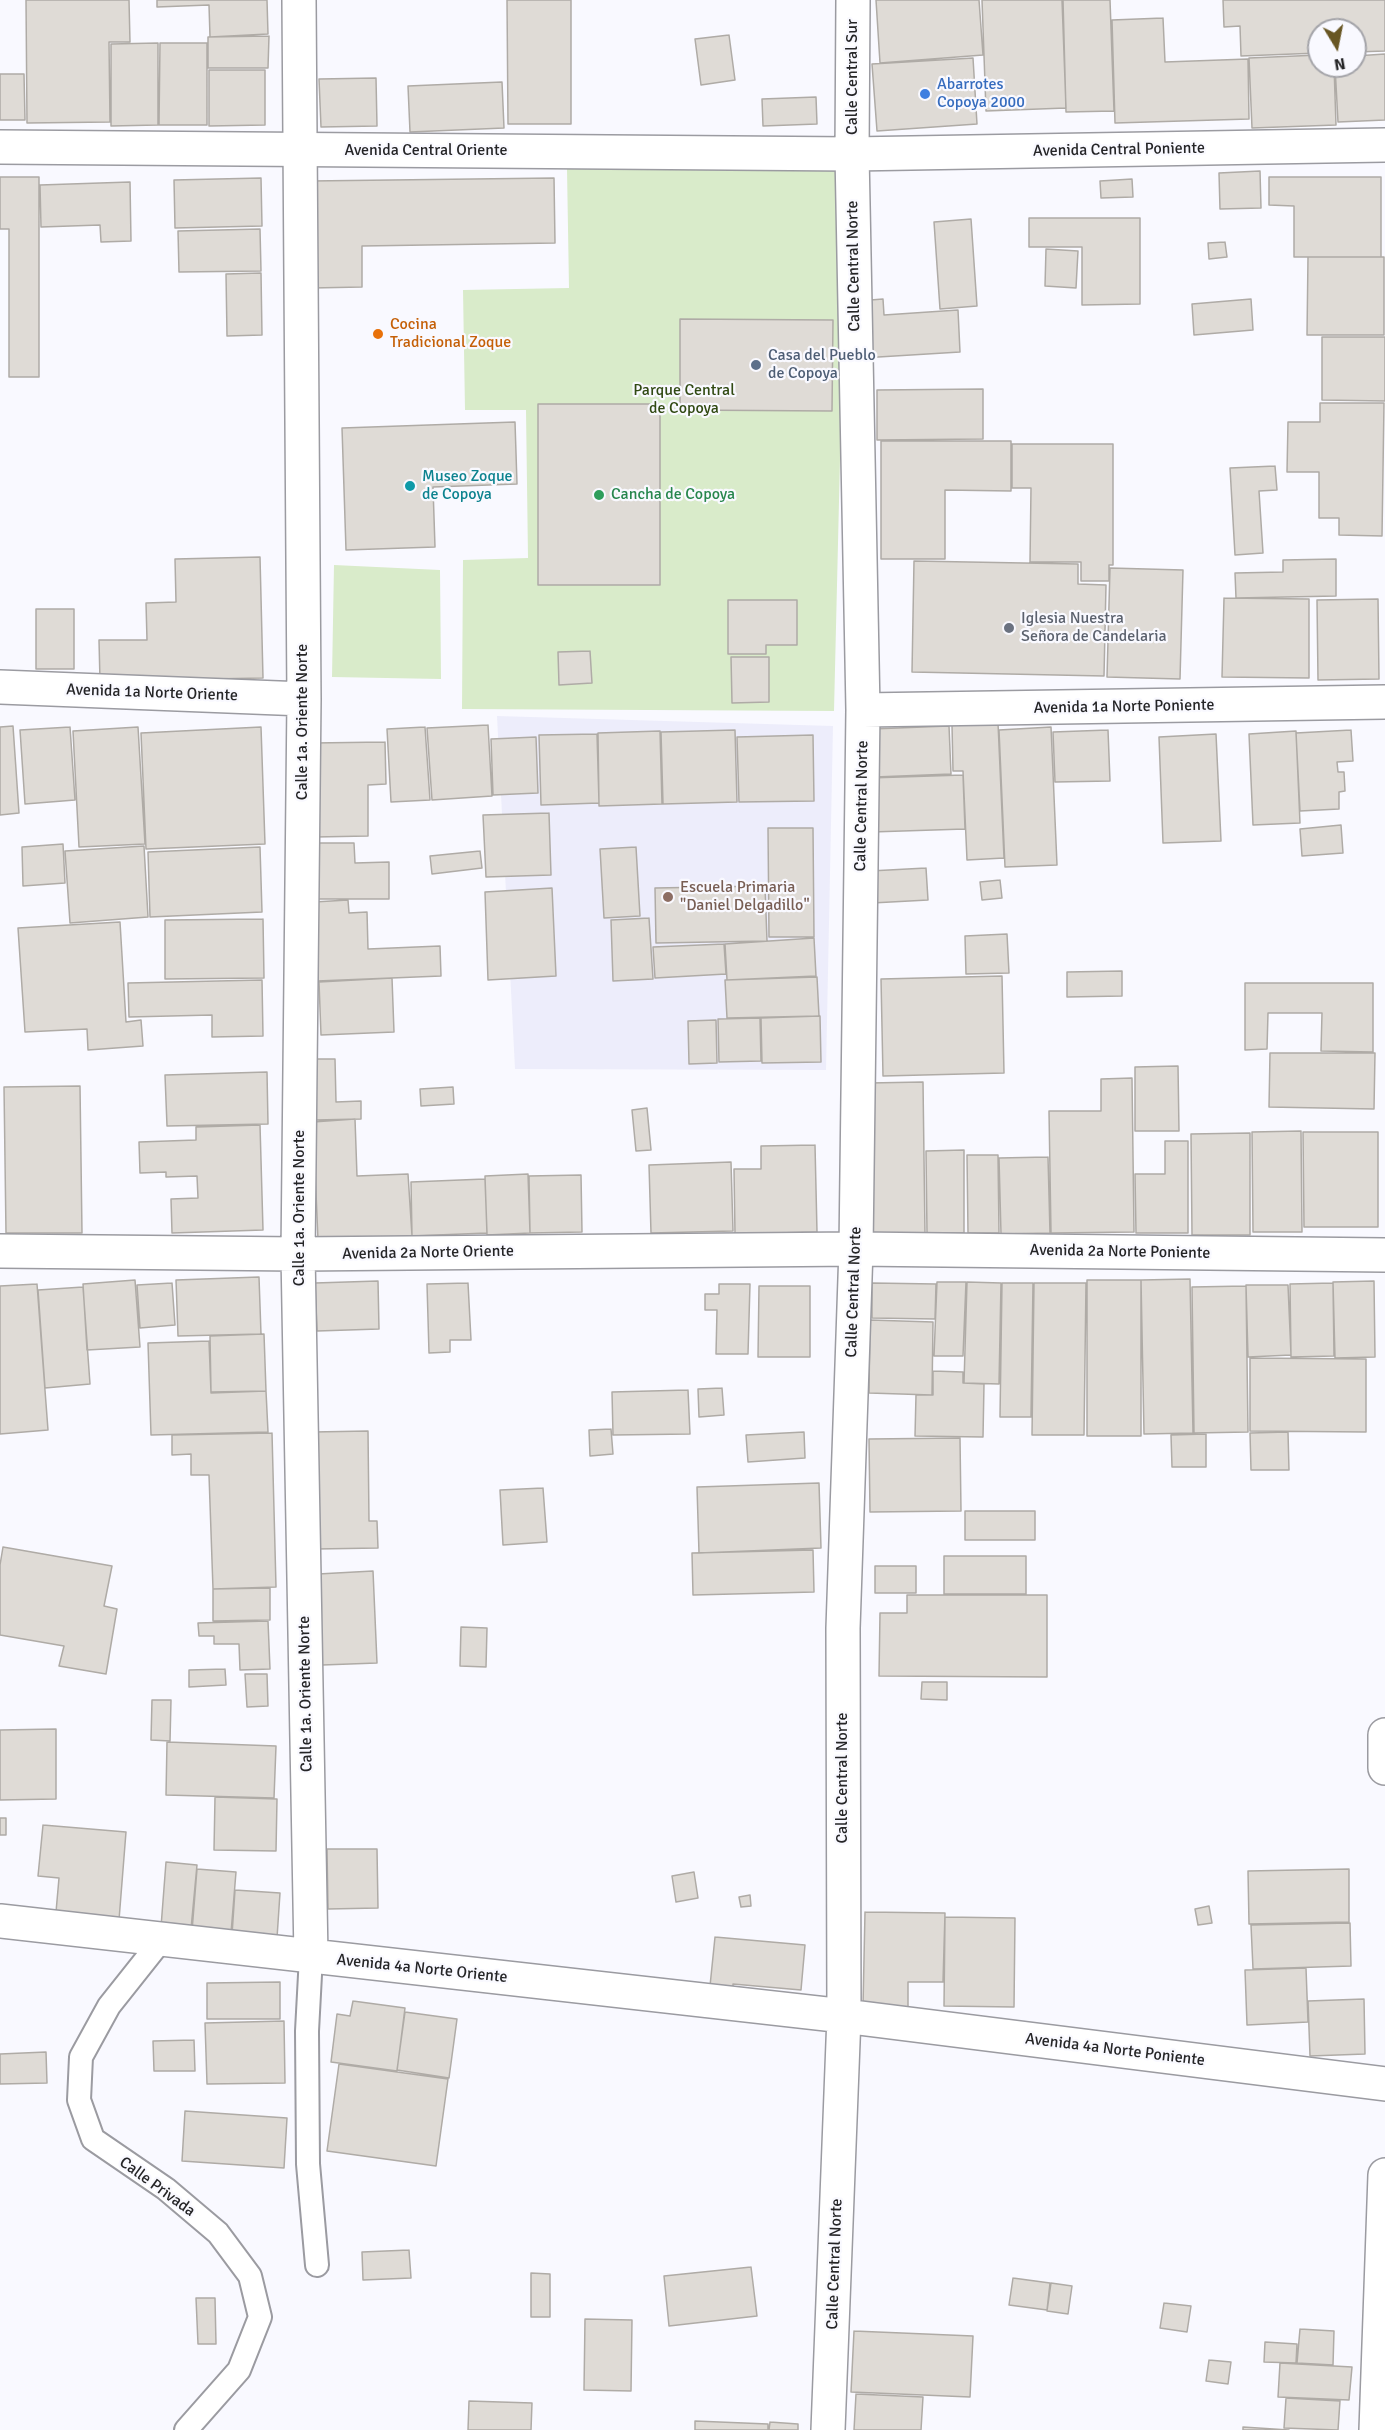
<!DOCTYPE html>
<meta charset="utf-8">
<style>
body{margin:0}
#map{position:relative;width:1385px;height:2430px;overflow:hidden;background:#f9f9ff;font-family:Signika,sans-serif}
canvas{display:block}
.north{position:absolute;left:1307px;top:18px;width:60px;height:60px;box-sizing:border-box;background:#f9f9ff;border:2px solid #a4a4a9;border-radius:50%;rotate:170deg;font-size:16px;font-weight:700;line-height:24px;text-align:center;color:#252527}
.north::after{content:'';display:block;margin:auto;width:21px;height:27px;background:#685623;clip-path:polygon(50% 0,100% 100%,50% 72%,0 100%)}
</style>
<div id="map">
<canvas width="1385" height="2430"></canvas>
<div class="north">N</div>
</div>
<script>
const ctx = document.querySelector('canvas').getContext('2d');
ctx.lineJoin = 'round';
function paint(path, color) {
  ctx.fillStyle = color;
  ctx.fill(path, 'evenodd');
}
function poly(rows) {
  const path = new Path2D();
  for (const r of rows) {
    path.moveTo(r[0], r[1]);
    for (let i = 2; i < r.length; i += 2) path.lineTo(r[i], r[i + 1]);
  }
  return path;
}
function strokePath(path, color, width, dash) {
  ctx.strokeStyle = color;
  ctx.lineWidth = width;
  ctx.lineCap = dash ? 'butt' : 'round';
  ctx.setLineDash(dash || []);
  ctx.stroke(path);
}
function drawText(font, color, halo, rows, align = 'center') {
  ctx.font = font + ' Signika,sans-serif';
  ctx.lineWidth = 4.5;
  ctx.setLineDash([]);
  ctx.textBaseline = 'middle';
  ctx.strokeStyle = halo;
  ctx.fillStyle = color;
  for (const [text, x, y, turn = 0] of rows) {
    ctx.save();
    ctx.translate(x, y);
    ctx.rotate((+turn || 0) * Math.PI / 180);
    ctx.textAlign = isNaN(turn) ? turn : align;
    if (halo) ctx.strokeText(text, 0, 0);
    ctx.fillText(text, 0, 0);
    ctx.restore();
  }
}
const built = poly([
 [497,716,833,726,826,1070,515,1069]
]);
const green = poly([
 [847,165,834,711,462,709,463,560,528,558,526,410,465,410,463,290,569,288,567,169],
 [334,565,440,570,441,679,332,677]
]);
const building = poly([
 [26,0,129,0,130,42,109,42,110,122,27,123,26,0],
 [157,0,267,0,268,34,210,37,209,5,157,7,157,0],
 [507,0,571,0,571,124,508,124,507,0],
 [876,0,979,0,983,55,880,63,876,0],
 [982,0,1062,0,1066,108,986,111,982,0],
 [1063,0,1110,0,1114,111,1066,112,1063,0],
 [1223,0,1385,0,1385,51,1355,52,1355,30,1319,30,1319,53,1241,56,1240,26,1224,27,1223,0],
 [1163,18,1165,62,1248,59,1249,119,1115,123,1112,20,1163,18],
 [729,35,735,80,701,85,695,39,729,35],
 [269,36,268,68,208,68,208,37,269,36],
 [158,43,158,125,111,126,111,44,158,43],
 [160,43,207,43,207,125,159,125,160,43],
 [1385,54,1385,120,1338,122,1335,66,1355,66,1355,56,1385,54],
 [1319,55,1319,66,1334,66,1336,125,1252,128,1249,58,1319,55],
 [973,58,977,124,877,131,872,64,973,58],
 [209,70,265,70,265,125,209,126,209,70],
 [0,74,24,74,25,120,0,120,0,74],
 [376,78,377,126,321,127,319,79,376,78],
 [502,82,504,128,410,132,408,86,502,82],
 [816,97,817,124,763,126,762,99,816,97],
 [1260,171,1261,208,1220,209,1219,173,1260,171],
 [0,177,39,177,39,377,9,377,9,229,0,229,0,177],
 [1269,177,1381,177,1381,257,1294,257,1294,206,1269,205,1269,177],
 [261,178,262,226,175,228,174,180,261,178],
 [554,178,555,243,362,246,362,287,312,288,310,181,554,178],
 [1132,179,1133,197,1101,198,1100,181,1132,179],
 [130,182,131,241,101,242,100,225,41,227,40,185,130,182],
 [1029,218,1140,218,1140,304,1082,305,1082,247,1029,247,1029,218],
 [971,219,977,306,940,309,934,222,971,219],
 [260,229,261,271,179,272,178,231,260,229],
 [1225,242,1227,257,1209,259,1208,243,1225,242],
 [1046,249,1078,251,1076,288,1045,286,1046,249],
 [1308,257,1384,257,1384,335,1307,335,1308,257],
 [261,273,262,335,227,336,226,274,261,273],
 [883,299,884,315,958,310,960,352,862,358,858,301,883,299],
 [1251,299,1253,330,1194,335,1192,304,1251,299],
 [680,319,833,320,832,411,680,410,680,319],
 [1322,337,1385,337,1385,401,1322,400,1322,337],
 [983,389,983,439,877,440,877,390,983,389],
 [1320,403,1384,403,1382,536,1339,535,1339,518,1319,518,1319,472,1287,472,1288,422,1320,422,1320,403],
 [538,404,660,404,660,585,538,585,538,404],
 [515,422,517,484,433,487,435,547,346,550,342,428,515,422],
 [881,441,1011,441,1011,491,945,490,945,559,881,559,881,441],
 [1012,444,1113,444,1113,565,1109,565,1109,581,1081,581,1081,562,1030,562,1031,488,1012,488,1012,444],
 [1275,466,1277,490,1259,491,1263,553,1235,555,1230,468,1275,466],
 [260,557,263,678,100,681,99,640,147,640,146,603,176,602,175,559,260,557],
 [1336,559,1336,596,1236,598,1235,573,1283,572,1283,560,1336,559],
 [914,561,1078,564,1078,584,1106,585,1104,676,912,672,914,561],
 [1110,568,1183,570,1180,679,1107,677,1110,568],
 [1224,598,1309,599,1309,678,1222,677,1224,598],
 [1378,599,1379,679,1318,680,1317,600,1378,599],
 [728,600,797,600,797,645,766,645,766,654,728,654,728,600],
 [36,609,74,609,74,669,36,669,36,609],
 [590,651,592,683,559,685,558,652,590,651],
 [731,657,769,657,769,702,732,703,731,657],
 [998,723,1004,858,967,860,963,771,953,771,952,725,998,723],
 [488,725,492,796,432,800,427,728,488,725],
 [13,726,19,813,0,815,0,727,13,726],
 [949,726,951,774,875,777,872,729,949,726],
 [70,727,75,800,25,804,20,730,70,727],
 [138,727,145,844,79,847,73,731,138,727],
 [261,727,265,844,146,849,141,733,261,727],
 [425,727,430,800,391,802,387,729,425,727],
 [1051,727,1057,865,1005,867,999,730,1051,727],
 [735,730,737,802,663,804,661,732,735,730],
 [1108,730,1110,781,1055,782,1053,732,1108,730],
 [1351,730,1353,761,1337,762,1338,772,1344,772,1345,791,1339,792,1339,809,1300,811,1296,733,1351,730],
 [660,731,662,804,599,806,598,733,660,731],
 [1296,731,1300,823,1253,825,1249,734,1296,731],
 [597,734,599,803,541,805,539,735,597,734],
 [1216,734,1221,841,1163,843,1159,737,1216,734],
 [813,735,814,801,739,802,737,737,813,735],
 [536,737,538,793,493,795,491,739,536,737],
 [385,742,386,784,368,785,368,836,315,837,313,743,385,742],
 [963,775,965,829,871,832,869,778,963,775],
 [549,813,551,875,486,877,483,815,549,813],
 [1341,825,1343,853,1302,856,1300,829,1341,825],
 [768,828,813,828,814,937,769,937,768,828],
 [313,843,354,843,355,863,389,862,389,899,313,899,313,843],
 [63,844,65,883,23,886,22,847,63,844],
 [144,846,148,917,70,923,65,851,144,846],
 [260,847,262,912,150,917,148,852,260,847],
 [636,847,640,916,604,918,600,849,636,847],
 [480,851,482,868,432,874,430,856,480,851],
 [926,868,928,900,872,903,870,871,926,868],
 [1000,880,1002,898,982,900,980,882,1000,880],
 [765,886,767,941,656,943,655,888,765,886],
 [552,888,556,976,488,980,485,892,552,888],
 [348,900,349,913,367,912,368,949,440,946,441,976,317,981,314,902,348,900],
 [649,918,653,979,613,981,611,920,649,918],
 [263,919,264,978,165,979,165,920,263,919],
 [120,922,126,1022,141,1020,143,1046,88,1050,87,1029,25,1032,18,928,120,922],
 [1007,934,1009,973,966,974,965,936,1007,934],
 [814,938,816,976,727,980,725,944,814,938],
 [724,944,726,974,655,978,653,947,724,944],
 [1122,971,1122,996,1067,997,1067,972,1122,971],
 [1002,976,1004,1073,883,1076,881,979,1002,976],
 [817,977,819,1016,727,1018,725,980,817,977],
 [392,978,394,1032,321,1035,319,982,392,978],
 [262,980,263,1036,212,1037,212,1015,129,1017,128,983,262,980],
 [1245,983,1373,983,1373,1052,1321,1051,1322,1013,1268,1013,1267,1049,1245,1050,1245,983],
 [820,1016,821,1062,762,1063,761,1018,820,1016],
 [760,1018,761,1061,719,1062,718,1019,760,1018],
 [716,1020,717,1063,689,1064,688,1021,716,1020],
 [1270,1053,1375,1053,1374,1109,1269,1107,1270,1053],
 [313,1059,335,1059,336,1102,361,1101,361,1119,315,1120,313,1059],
 [1178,1066,1179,1131,1135,1131,1135,1067,1178,1066],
 [267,1072,268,1124,167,1126,165,1075,267,1072],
 [1132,1078,1134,1232,1051,1233,1049,1111,1101,1111,1101,1079,1132,1078],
 [923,1082,925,1234,871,1235,869,1083,923,1082],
 [80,1086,82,1233,6,1233,4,1087,80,1086],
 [453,1087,454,1104,421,1106,420,1089,453,1087],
 [647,1108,651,1150,636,1151,632,1110,647,1108],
 [355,1119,357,1176,408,1174,412,1236,318,1240,313,1122,355,1119],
 [260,1125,263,1230,172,1233,171,1199,198,1198,197,1176,166,1177,166,1172,140,1173,139,1142,196,1140,196,1127,260,1125],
 [1301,1131,1302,1232,1253,1232,1252,1132,1301,1131],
 [1303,1132,1378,1132,1378,1227,1304,1227,1303,1132],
 [1250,1133,1250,1235,1192,1235,1191,1134,1250,1133],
 [1165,1141,1188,1141,1188,1233,1136,1233,1135,1174,1165,1174,1165,1141],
 [815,1145,817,1232,735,1234,734,1169,761,1169,761,1146,815,1145],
 [964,1150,964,1233,927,1233,926,1151,964,1150],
 [967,1155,998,1155,999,1233,968,1233,967,1155],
 [1048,1157,1050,1233,1001,1234,999,1158,1048,1157],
 [731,1162,733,1231,651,1233,649,1165,731,1162],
 [528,1174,530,1233,487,1235,485,1176,528,1174],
 [581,1175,582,1232,530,1233,529,1176,581,1175],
 [485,1179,487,1233,412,1236,411,1182,485,1179],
 [259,1277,261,1334,178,1336,176,1280,259,1277],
 [1190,1279,1193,1433,1144,1434,1141,1280,1190,1279],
 [135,1280,140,1347,87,1350,83,1284,135,1280],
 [1087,1280,1141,1280,1141,1436,1087,1436,1087,1280],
 [378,1281,379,1329,317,1331,315,1283,378,1281],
 [1374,1281,1375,1357,1335,1358,1333,1282,1374,1281],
 [937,1282,966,1282,963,1356,934,1356,937,1282],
 [967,1282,1001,1283,999,1384,964,1383,967,1282],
 [172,1283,175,1325,140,1328,137,1285,172,1283],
 [468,1283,471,1340,450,1340,450,1352,429,1353,427,1284,468,1283],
 [872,1283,936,1284,935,1319,872,1318,872,1283],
 [1002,1283,1033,1283,1031,1417,1000,1417,1002,1283],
 [1034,1283,1086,1283,1084,1435,1032,1435,1034,1283],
 [1333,1283,1334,1356,1291,1357,1290,1284,1333,1283],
 [37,1284,48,1430,0,1434,0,1286,37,1284],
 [719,1284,750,1284,748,1354,716,1354,717,1310,705,1310,705,1294,719,1294,719,1284],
 [1246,1285,1288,1285,1291,1355,1248,1357,1246,1285],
 [759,1286,810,1286,810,1357,758,1357,759,1286],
 [1246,1286,1248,1432,1194,1433,1192,1287,1246,1286],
 [83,1287,90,1384,45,1388,38,1290,83,1287],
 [870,1320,933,1322,932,1395,869,1393,870,1320],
 [264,1334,266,1391,211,1392,210,1336,264,1334],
 [209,1341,211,1393,266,1391,268,1432,151,1435,148,1343,209,1341],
 [1250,1358,1366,1359,1366,1432,1250,1431,1250,1358],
 [933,1371,963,1372,963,1383,984,1384,983,1437,915,1436,916,1395,933,1395,933,1371],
 [722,1388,724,1415,699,1417,698,1389,722,1388],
 [688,1390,690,1434,613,1435,612,1392,688,1390],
 [611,1429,613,1454,590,1456,589,1430,611,1429],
 [368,1431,369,1521,377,1521,378,1548,316,1549,313,1432,368,1431],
 [804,1432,805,1458,748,1462,746,1435,804,1432],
 [1288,1432,1289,1470,1251,1470,1250,1433,1288,1432],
 [272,1433,276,1587,213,1589,209,1475,191,1475,191,1454,172,1455,172,1435,272,1433],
 [1206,1434,1206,1467,1172,1467,1171,1435,1206,1434],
 [960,1438,961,1511,870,1512,869,1439,960,1438],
 [819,1483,821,1548,699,1553,697,1487,819,1483],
 [543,1488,547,1542,503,1545,500,1490,543,1488],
 [965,1511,1035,1511,1035,1540,965,1540,965,1511],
 [3,1547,112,1566,104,1606,117,1609,106,1674,59,1666,64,1646,0,1635,0,1565,3,1547],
 [813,1550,814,1592,693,1595,692,1553,813,1550],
 [944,1556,1026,1556,1026,1594,944,1594,944,1556],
 [875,1566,916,1566,916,1593,875,1593,875,1566],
 [373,1571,377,1663,322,1665,318,1574,373,1571],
 [270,1588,270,1620,213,1621,213,1589,270,1588],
 [907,1595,1047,1595,1047,1677,879,1676,880,1613,907,1613,907,1595],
 [268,1621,270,1669,240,1670,239,1644,214,1644,214,1636,199,1636,198,1623,268,1621],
 [461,1627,487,1628,486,1667,460,1666,461,1627],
 [225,1669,226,1685,189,1687,189,1670,225,1669],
 [245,1674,267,1674,268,1706,247,1707,245,1674],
 [922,1682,947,1682,947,1700,921,1699,922,1682],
 [152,1700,171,1700,170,1741,151,1740,152,1700],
 [56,1729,56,1799,0,1800,0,1730,56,1729],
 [167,1742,276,1746,274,1798,166,1795,167,1742],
 [215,1797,277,1799,276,1851,214,1850,215,1797],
 [0,1818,6,1818,6,1835,0,1835,0,1818],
 [43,1825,126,1832,119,1920,56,1912,59,1878,38,1876,43,1825],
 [327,1849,377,1849,378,1908,328,1909,327,1849],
 [166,1862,197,1865,191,1929,161,1927,166,1862],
 [197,1869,236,1872,231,1933,192,1931,197,1869],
 [1349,1869,1349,1922,1249,1924,1248,1871,1349,1869],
 [694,1872,698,1898,676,1902,672,1876,694,1872],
 [235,1890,280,1893,277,1938,232,1935,235,1890],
 [750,1895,751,1906,741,1907,739,1897,750,1895],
 [1209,1906,1212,1923,1198,1925,1195,1909,1209,1906],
 [865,1912,945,1913,943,1982,908,1982,908,2007,863,2006,865,1912],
 [945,1917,1015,1918,1014,2007,944,2006,945,1917],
 [1350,1923,1351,1966,1253,1969,1251,1925,1350,1923],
 [715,1937,805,1945,801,1990,733,1984,733,1988,710,1986,715,1937],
 [1306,1968,1308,2022,1247,2025,1245,1970,1306,1968],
 [280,1982,280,2019,207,2019,207,1983,280,1982],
 [1364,1999,1365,2054,1310,2056,1308,2001,1364,1999],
 [353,2001,405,2008,397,2071,331,2062,337,2014,350,2016,353,2001],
 [405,2012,457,2019,449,2078,397,2070,405,2012],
 [284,2021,285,2083,207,2084,205,2023,284,2021],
 [194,2040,195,2071,154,2071,153,2041,194,2040],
 [46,2052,47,2083,0,2084,0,2054,46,2052],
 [339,2064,448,2079,436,2166,327,2151,339,2064],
 [185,2111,287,2118,284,2168,182,2161,185,2111],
 [409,2250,411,2278,363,2280,362,2252,409,2250],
 [751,2267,757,2316,669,2326,664,2276,751,2267],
 [531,2273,550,2274,550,2317,531,2317,531,2273],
 [1013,2278,1050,2283,1047,2310,1009,2305,1013,2278],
 [1051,2283,1072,2286,1068,2314,1047,2311,1051,2283],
 [196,2298,215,2298,216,2344,198,2344,196,2298],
 [1164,2303,1191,2306,1187,2332,1160,2328,1164,2303],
 [585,2319,632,2320,631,2391,584,2390,585,2319],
 [1300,2329,1334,2331,1333,2365,1297,2363,1300,2329],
 [854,2331,973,2336,970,2397,851,2392,854,2331],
 [1265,2342,1297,2344,1296,2363,1264,2362,1265,2342],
 [1209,2360,1231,2362,1228,2384,1206,2381,1209,2360],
 [1280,2363,1352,2367,1349,2400,1278,2397,1280,2363],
 [856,2394,923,2397,921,2430,854,2430,856,2394],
 [1286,2398,1340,2401,1338,2430,1284,2428,1286,2398],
 [469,2401,532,2403,531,2430,468,2430,469,2401],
 [695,2421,768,2424,768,2430,695,2430,695,2421],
 [770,2422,798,2424,798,2430,769,2430,770,2422],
 [1243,2427,1289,2430,1243,2430,1243,2427]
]);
const service = poly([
 [163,1938,109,2006,81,2057,79,2100,93,2139,166,2189,218,2233,250,2276,260,2317,239,2370,186,2430],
 [311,1956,307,2031,308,2164,317,2265]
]);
const minor = poly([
 [299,0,304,699,298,1254,311,1956],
 [0,687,304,699],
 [863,710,1385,702],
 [0,1251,298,1254,856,1249,1385,1255],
 [1385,1735,1385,1768],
 [0,1921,844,2016,1385,2084],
 [828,2430,844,2016,843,1628,856,1249,863,710,852,154,1385,145],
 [1376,2430,1385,2175]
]);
const tertiary = poly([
 [0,147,852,154,853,0]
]);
const markers = [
 [925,94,6,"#3f7fe0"],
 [378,334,6,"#e8710a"],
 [756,365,6,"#5c6f8a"],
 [410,486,6,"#0f9aa8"],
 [599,495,6,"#2e9e5b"],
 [1009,628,6,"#6b7280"],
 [668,897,6,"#8d6e63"]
];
const streetNames = [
 ["Calle Central Sur",853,77,-90],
 ["Avenida Central Poniente",1119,150,-1],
 ["Avenida Central Oriente",426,151],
 ["Calle Central Norte",854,266,-91],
 ["Avenida 1a Norte Oriente",152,693,2],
 ["Avenida 1a Norte Poniente",1124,707,-1],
 ["Calle 1a. Oriente Norte",303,722,-90],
 ["Calle Central Norte",862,806,-89],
 ["Calle 1a. Oriente Norte",300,1208,-90],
 ["Avenida 2a Norte Poniente",1120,1252,1],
 ["Avenida 2a Norte Oriente",428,1253,-1],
 ["Calle Central Norte",854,1292,-88],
 ["Calle 1a. Oriente Norte",306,1694,-91],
 ["Calle Central Norte",843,1778,-90],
 ["Avenida 4a Norte Oriente",422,1969,6],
 ["Avenida 4a Norte Poniente",1115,2050,7],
 ["Calle Privada",157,2187,36],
 ["Calle Central Norte",835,2264,-88]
];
const shopNames = [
 ["Abarrotes",937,85],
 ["Copoya 2000",937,103]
];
const foodNames = [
 ["Cocina",390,325],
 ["Tradicional Zoque",390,343]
];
const serviceNames = [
 ["Casa del Pueblo",768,356],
 ["de Copoya",768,374]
];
const parkNames = [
 ["Parque Central",684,391],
 ["de Copoya",684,409]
];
const cultureNames = [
 ["Museo Zoque",422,477],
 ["de Copoya",422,495]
];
const leisureNames = [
 ["Cancha de Copoya",611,495]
];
const worshipNames = [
 ["Iglesia Nuestra",1021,619],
 ["Señora de Candelaria",1021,637]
];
const educationNames = [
 ["Escuela Primaria",680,888],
 ["\"Daniel Delgadillo\"",680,906]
];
paint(built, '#ededfb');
paint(green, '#d9ebca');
paint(building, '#dfdbd6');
strokePath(building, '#afaba6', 1.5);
strokePath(service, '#9b9ba1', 26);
strokePath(minor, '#9b9ba1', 36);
strokePath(tertiary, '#9b9ba1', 36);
strokePath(service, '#fff', 22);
strokePath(minor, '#fff', 33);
strokePath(tertiary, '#fff', 33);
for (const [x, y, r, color] of markers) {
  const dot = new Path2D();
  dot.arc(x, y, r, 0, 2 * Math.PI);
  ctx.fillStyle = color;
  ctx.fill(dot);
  strokePath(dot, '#f9f9ff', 2);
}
drawText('16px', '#252527', '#f9f9ff', streetNames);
drawText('16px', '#366cbe', '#f9f9ff', shopNames, 'left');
drawText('16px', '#c56008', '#f9f9ff', foodNames, 'left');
drawText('16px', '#4e5e75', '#f9f9ff', serviceNames, 'left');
drawText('16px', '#314a13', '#f9f9ff', parkNames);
drawText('16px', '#0d838f', '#f9f9ff', cultureNames, 'left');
drawText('16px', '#27864d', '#f9f9ff', leisureNames, 'left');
drawText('16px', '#5b616d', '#f9f9ff', worshipNames, 'left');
drawText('16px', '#785e54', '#f9f9ff', educationNames, 'left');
</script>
